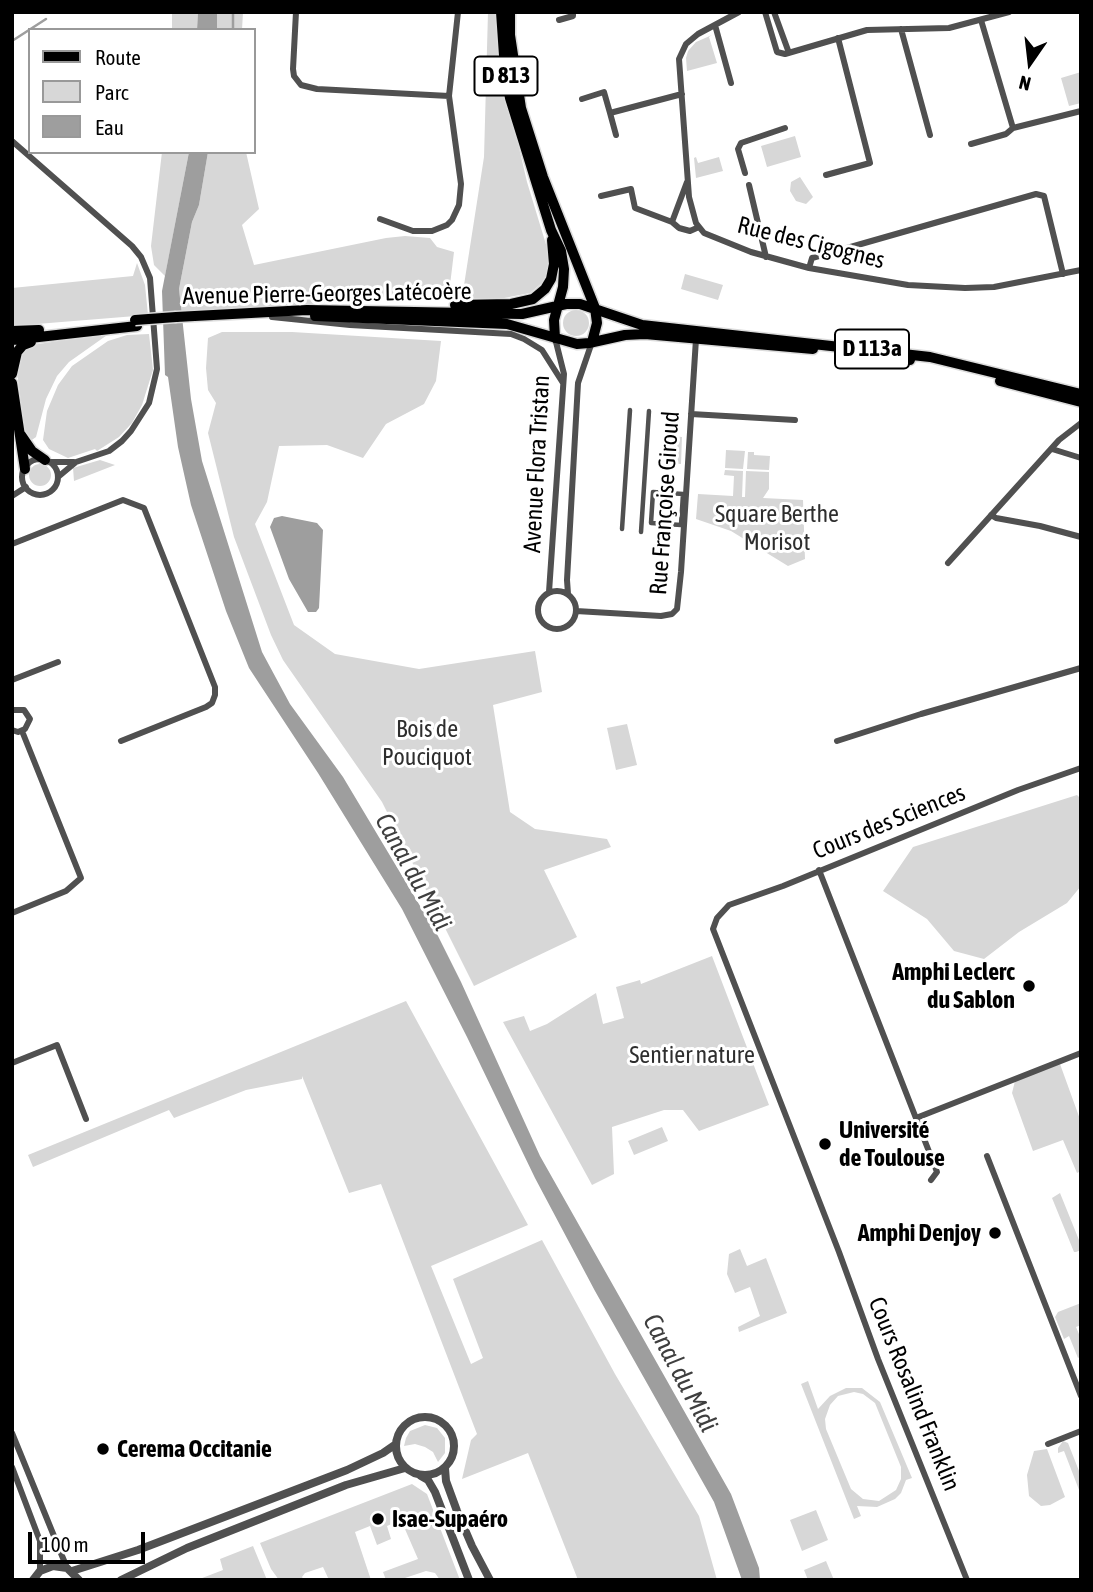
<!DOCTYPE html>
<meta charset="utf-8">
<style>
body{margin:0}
#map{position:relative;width:1093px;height:1592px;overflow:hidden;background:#fff;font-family:"Asap Condensed",sans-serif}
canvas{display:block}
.frame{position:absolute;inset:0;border:14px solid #000;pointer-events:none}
.legend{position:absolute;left:28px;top:28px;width:228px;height:126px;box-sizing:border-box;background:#fff;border:2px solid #999;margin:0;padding:9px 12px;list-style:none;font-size:21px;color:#000}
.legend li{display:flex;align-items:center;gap:14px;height:35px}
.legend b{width:35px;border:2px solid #999}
.north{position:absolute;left:995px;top:28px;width:70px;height:70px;-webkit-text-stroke:5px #fff;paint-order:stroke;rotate:194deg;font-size:19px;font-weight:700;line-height:28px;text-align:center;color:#000}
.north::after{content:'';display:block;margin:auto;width:24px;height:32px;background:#000;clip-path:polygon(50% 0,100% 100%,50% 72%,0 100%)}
.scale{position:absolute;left:28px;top:1532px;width:117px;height:32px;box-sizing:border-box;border:4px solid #000;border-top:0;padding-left:9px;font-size:21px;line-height:24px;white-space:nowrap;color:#000;-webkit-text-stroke:5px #fff;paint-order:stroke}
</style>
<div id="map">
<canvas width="1093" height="1592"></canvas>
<div class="frame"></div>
<ul class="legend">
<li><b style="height:9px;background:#000"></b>Route</li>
<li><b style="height:19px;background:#d7d7d7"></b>Parc</li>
<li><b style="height:19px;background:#9e9e9e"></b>Eau</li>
</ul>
<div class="north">N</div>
<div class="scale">100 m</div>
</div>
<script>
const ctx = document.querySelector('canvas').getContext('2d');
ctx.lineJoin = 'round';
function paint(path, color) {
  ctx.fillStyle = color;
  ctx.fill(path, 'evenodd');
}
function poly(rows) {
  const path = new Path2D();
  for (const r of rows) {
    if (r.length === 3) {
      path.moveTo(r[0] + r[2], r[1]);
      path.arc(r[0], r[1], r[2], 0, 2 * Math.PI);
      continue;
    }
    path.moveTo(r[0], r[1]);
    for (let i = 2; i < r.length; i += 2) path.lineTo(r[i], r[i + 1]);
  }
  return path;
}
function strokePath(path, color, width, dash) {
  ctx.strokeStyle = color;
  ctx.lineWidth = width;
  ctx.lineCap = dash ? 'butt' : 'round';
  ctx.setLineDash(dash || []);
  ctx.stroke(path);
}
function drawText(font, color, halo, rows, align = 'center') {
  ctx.font = font + ' "Asap Condensed",sans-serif';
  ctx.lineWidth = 6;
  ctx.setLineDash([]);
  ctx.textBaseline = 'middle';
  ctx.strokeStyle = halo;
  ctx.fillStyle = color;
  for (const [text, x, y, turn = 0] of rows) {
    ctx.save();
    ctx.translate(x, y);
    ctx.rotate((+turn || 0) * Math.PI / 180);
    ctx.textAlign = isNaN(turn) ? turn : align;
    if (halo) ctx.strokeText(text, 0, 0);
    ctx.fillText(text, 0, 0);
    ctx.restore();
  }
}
const green = poly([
 [172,12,198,12,197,30,172,30],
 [217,12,243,12,242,30,217,30],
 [488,12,497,12,503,79,527,182,548,251,550,265,543,282,530,293,504,298,462,298,484,157],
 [712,35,709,37,717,63,687,71,686,58,688,51,696,42],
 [1081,72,1081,103,1069,106,1061,78],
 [795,136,801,157,767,167,761,146],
 [162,152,189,152,165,276,154,265,151,246],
 [208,152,246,152,259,209,242,225,254,265,386,238,405,236,430,238,437,247,454,252,450,285,404,291,374,300,181,312,179,289,192,222,199,205],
 [696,157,698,163,719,157,723,171,696,178,694,158],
 [800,177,813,197,806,204,796,201,790,191,791,182],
 [137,263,145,285,148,315,12,326,12,288,133,276],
 [685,274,723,285,718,300,681,289],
 [576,323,13],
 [222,332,292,332,441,341,436,381,424,404,386,424,363,458,327,445,279,446,267,502,255,524,294,625,335,654,419,669,535,651,542,692,493,705,510,812,535,829,607,839,611,847,544,870,577,937,474,986,382,802,283,660,271,635,234,537,208,433,216,403,208,390,206,368,208,338],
 [110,333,69,362,57,376,46,399,36,437,29,442,25,434,17,372,19,355,24,349,32,345],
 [149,334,153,370,142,405,132,423,119,437,97,451,95,449,68,458,49,449,43,440,47,411,58,385,72,366,108,341,127,335],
 [671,436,682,437,681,464,668,463],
 [726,450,745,451,743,469,725,468],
 [748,452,754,452,754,455,770,456,769,470,747,469],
 [100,460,115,465,74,481,73,468],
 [40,475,11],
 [725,470,743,471,742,497,745,497,746,471,769,472,769,489,763,498,803,500,805,559,788,566,731,531,696,519,698,494,733,496,734,476,724,475],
 [627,724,637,765,616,770,607,728],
 [1077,795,1081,799,1081,886,1067,903,1019,932,984,959,954,951,927,919,883,891,913,847],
 [712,956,769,1105,699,1131,683,1110,664,1110,612,1127,614,1174,592,1185,503,1022,524,1016,530,1031,547,1024,596,993,603,1024,624,1018,616,987,640,980,641,984],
 [406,1001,528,1225,431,1266,471,1364,483,1358,453,1279,542,1240,615,1374,699,1516,717,1580,578,1580,528,1453,462,1479,471,1440,477,1434,381,1184,349,1193,302,1076,302,1079,246,1090,174,1118,169,1110,33,1167,28,1155],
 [1060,1064,1081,1122,1081,1171,1077,1173,1063,1140,1033,1151,1012,1093,1015,1081],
 [662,1127,668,1141,634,1155,628,1141],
 [1060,1193,1081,1245,1081,1250,1076,1252,1074,1252,1052,1198],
 [740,1249,747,1266,766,1258,787,1313,739,1332,738,1327,760,1316,750,1287,735,1293,727,1274,729,1254],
 [1081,1303,1081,1325,1076,1327,1081,1339,1081,1356,1078,1358,1069,1336,1064,1339,1055,1317,1058,1312],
 [808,1381,818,1409,830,1396,846,1388,862,1388,880,1402,912,1478,906,1480,901,1493,895,1499,877,1507,857,1506,861,1516,854,1519,801,1384],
 [854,1392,863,1394,875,1403,901,1467,901,1479,896,1490,879,1501,863,1499,851,1489,826,1429,825,1419,830,1405,838,1396],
 [425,1425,437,1428,445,1438,445,1453,438,1462,433,1452,425,1447,415,1444,404,1446,406,1438,410,1431],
 [1063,1441,1068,1443,1081,1476,1081,1495,1064,1451,1058,1453,1058,1448],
 [1047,1449,1065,1497,1050,1505,1041,1506,1029,1496,1027,1475,1034,1451],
 [412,1484,427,1494,460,1580,440,1580,435,1573,426,1571,399,1580,386,1580,383,1572,418,1559,401,1520,387,1526,391,1539,377,1545,370,1526,355,1532,371,1580,329,1580,323,1567,305,1573,302,1577,304,1580,279,1580,271,1569,260,1543],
 [816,1510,828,1540,802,1551,790,1520],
 [253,1546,267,1580,197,1580,223,1570,220,1559],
 [826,1561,834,1580,808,1580,804,1570]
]);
const water = poly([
 [198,12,217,12,217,30,197,30],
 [189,152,208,152,199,205,192,222,179,289,191,399,202,461,262,652,290,704,343,777,438,936,461,982,540,1156,731,1494,759,1568,760,1580,742,1580,714,1502,595,1291,535,1178,467,1037,402,909,318,773,249,668,226,611,191,505,178,447,168,377,165,375,162,291],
 [282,516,317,523,323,530,319,608,316,612,308,612,289,579,270,527,274,518]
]);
const stream = poly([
 [233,30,233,12],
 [12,41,46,19]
]);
const pedestrian = poly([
 [653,492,683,494,681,525,651,523,653,492],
 [622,529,630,410],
 [641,532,649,411]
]);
const minor = poly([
 [296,12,293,69,294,76,301,85,317,89,449,96],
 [739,12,698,34,686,44,679,59,689,197,696,223,704,233,751,252,809,268,908,285,965,288,994,287,1081,270],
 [765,12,777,52,785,54,867,30,949,28,1009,12],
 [774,12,789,53],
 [559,20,573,16,573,12],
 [981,20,1013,128],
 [715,25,731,83],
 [901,29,930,135],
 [582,99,604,92,610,113,682,94],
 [610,113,616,135],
 [1013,128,1081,111],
 [12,141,132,246,141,257,150,278,157,369,149,403,131,431,122,441,109,451,76,462,58,477],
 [971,144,1006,134,1013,128],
 [745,173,738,149,741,143,785,128],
 [826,175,870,163,838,38],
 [749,185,766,257],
 [601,196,631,189,635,208,672,222,679,228,690,231,699,227],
 [380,219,413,231,432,231,447,225,452,220,459,205,461,184,449,96,458,12],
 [672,222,687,182],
 [809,268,812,258,1036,194,1044,196,1063,274],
 [272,317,350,325,511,334,524,339,542,350,563,383],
 [691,414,795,420],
 [1052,449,1081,458],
 [40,477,18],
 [49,462,74,462],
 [12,496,26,487],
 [991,515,996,518,1040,526,1081,537],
 [12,544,123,500,144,508,215,687,215,695,212,703,206,707,121,741],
 [948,563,1041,460,1059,440,1081,423],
 [557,610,19],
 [549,592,564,374,555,338],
 [568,594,567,580,578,383,592,342],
 [576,611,661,616,672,614,677,609,681,572,696,339],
 [12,680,58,662],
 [12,710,24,710,30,719,25,729,18,732,12,730],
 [837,741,921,714,1081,668],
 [819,870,937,1172,931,1180],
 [12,913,66,891,81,878,22,731],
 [12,1063,57,1045,86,1119],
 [916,1118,1081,1053],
 [987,1156,1081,1396],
 [12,1433,67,1568],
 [1048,1444,1081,1431],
 [12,1467,40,1541,40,1571],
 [967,1580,878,1359,839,1252,713,929,717,918,729,905,783,886,1018,790,1081,768]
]);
const tertiary = poly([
 [425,1446,29],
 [445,1468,446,1481,457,1511,472,1546,490,1580],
 [421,1476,428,1480,435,1492,469,1580],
 [72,1571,138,1550,347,1470,383,1453,396,1444],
 [33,1580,40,1571,53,1566,67,1568,79,1580],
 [121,1580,187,1548,346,1485,405,1468]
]);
const primary = poly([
 [501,12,505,70,510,98,551,230,561,251,564,269,563,287,554,320,555,338],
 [510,12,510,35,521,108,543,177,595,308,597,323,592,342],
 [455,305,511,304,533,299,545,289,551,279,554,264,552,240],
 [315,316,507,324,577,344,589,343,625,335,645,334,813,349],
 [176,317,307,310,522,314,566,304,580,304,642,325,930,357,1081,394],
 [12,331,39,330],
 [12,340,137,326],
 [859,354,910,360],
 [12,374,17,352,23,345,31,342],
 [1000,381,1081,402],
 [12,383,25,469],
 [21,435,32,451,45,460]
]);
const primaryBridge = poly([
 [135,320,176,317]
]);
const markers = [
 [1029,986,7,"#000"],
 [825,1144,7,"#000"],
 [995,1233,7,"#000"],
 [103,1449,7,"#000"],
 [378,1519,7,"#000"]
];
const shields = [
 [506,76,63],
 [872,349,74]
];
const shieldNames = [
 ["D 813",506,76],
 ["D 113a",872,349]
];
const streetNames = [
 ["Rue des Cigognes",811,243,14],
 ["Avenue Pierre-Georges Latécoère",327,294,-1],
 ["Avenue Flora Tristan",537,464,-87],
 ["Rue Françoise Giroud",665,503,-86],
 ["Cours des Sciences",889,822,-22],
 ["Cours Rosalind Franklin",914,1394,68]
];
const parkNames = [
 ["Square Berthe",777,514],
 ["Morisot",777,542],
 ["Bois de",427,729],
 ["Pouciquot",427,757],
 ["Sentier nature",692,1055]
];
const poiNames = [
 ["Amphi Leclerc",1015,972,"right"],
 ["du Sablon",1015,1000,"right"],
 ["Université",839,1130],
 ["de Toulouse",839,1158],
 ["Amphi Denjoy",981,1233,"right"],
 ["Cerema Occitanie",117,1449],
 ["Isae-Supaéro",392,1519]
];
const waterNames = [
 ["Canal du Midi",413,872,61],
 ["Canal du Midi",680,1373,62]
];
paint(green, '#d7d7d7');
paint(water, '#9e9e9e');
strokePath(stream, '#9e9e9e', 2.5);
strokePath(primary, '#dbdbdb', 13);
strokePath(pedestrian, '#505050', 4.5);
strokePath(minor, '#505050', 6);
strokePath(tertiary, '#505050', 8);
strokePath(primary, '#000', 10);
strokePath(primaryBridge, '#dbdbdb', 13, []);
strokePath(primaryBridge, '#000', 10);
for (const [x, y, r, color] of markers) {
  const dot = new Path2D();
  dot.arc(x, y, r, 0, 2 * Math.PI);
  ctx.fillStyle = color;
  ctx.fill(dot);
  strokePath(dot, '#fff', 2.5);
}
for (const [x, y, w] of shields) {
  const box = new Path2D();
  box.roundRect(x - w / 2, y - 19.5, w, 39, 5);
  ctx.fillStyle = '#fff';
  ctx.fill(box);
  strokePath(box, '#000', 2);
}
drawText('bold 23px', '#000', null, shieldNames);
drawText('24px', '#000', '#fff', streetNames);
drawText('24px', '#2e2e2e', '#fff', parkNames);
drawText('bold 24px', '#000', '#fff', poiNames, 'left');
drawText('italic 26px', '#3f3f3f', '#fff', waterNames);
</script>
